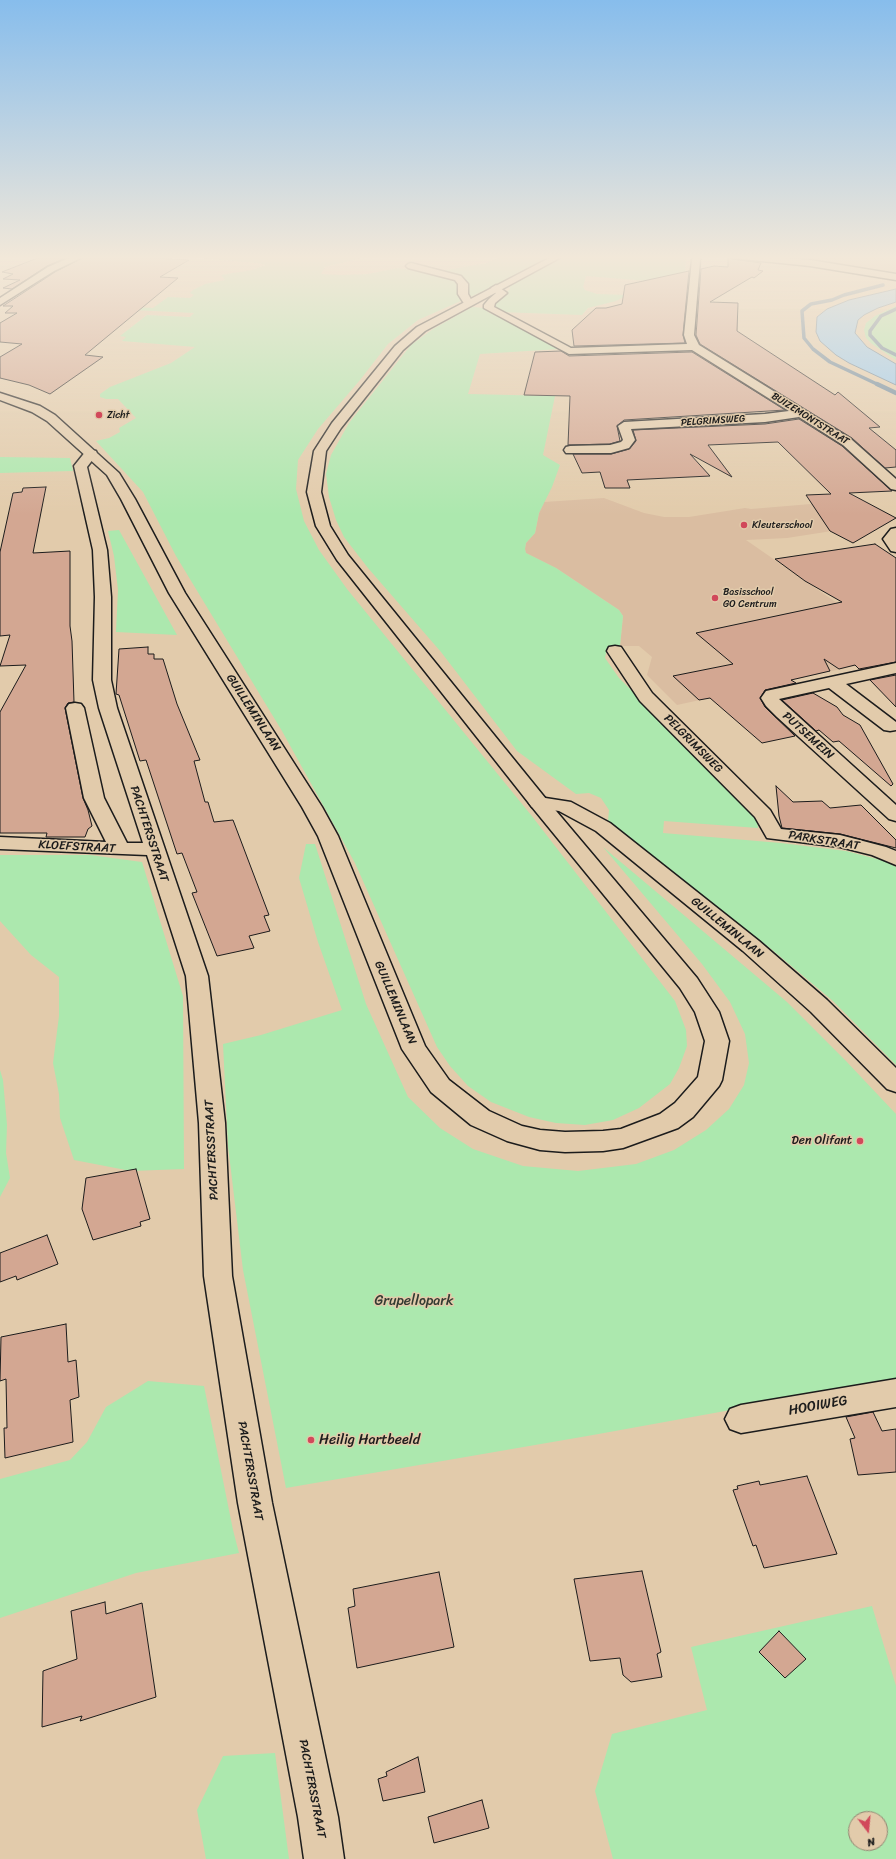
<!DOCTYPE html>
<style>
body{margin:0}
#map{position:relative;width:896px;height:1859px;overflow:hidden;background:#e2cbab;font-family:Sriracha,sans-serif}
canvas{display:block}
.north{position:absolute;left:848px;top:1811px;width:40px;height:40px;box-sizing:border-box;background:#e2cbab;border:1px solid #938572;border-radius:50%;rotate:164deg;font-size:11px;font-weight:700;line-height:16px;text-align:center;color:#1c1c1c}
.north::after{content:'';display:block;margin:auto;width:14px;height:18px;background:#d1495b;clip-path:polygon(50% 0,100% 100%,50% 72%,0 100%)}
</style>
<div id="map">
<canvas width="896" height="1859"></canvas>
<div class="north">N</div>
</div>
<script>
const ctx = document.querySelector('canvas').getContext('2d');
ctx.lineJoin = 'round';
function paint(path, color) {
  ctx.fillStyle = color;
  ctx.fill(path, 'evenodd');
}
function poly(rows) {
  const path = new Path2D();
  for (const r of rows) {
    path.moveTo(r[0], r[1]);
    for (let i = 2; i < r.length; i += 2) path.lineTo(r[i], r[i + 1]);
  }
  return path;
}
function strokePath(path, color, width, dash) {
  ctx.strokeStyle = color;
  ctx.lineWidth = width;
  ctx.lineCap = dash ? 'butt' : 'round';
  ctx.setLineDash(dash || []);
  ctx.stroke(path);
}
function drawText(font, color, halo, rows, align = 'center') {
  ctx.font = font + ' Sriracha,sans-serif';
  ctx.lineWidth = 3;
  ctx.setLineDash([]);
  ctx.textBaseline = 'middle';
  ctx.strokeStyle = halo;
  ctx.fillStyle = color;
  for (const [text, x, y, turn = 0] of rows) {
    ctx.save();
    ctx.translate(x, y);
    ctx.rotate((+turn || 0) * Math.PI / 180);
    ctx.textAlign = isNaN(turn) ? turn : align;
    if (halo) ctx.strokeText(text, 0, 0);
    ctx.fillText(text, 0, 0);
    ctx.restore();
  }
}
const built = poly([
 [762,255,896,255,896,273,862,268],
 [604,498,644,513,664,517,689,517,745,508,751,509,823,503,871,533,861,535,851,528,787,538,746,540,837,603,896,590,896,657,677,705,647,675,652,657,639,646,620,646,623,616,619,610,556,568,526,553,525,549,526,543,535,533,539,513,544,502]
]);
const green = poly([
 [162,255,374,255,325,267,321,274,341,275,368,274,397,268,422,271,446,270,487,263,504,255,686,255,685,284,586,276,583,287,585,290,597,294,628,295,616,301,588,308,582,315,499,312,493,308,493,304,510,289,509,286,499,284,418,320,388,344,360,380,318,429,298,460,296,489,304,521,319,550,347,589,531,815,675,1001,686,1030,687,1046,679,1068,670,1084,639,1108,613,1120,585,1125,556,1123,529,1117,491,1102,468,1086,450,1066,437,1047,355,863,282,731,176,556,143,492,96,441,109,438,120,432,119,428,136,418,118,399,106,399,100,397,100,394,110,387,171,363,195,347,122,341,126,337,120,336,147,315,190,317,194,313,91,308,96,305,153,308,168,297,190,298,194,295,190,293,193,290,205,284,225,280,221,275,252,270,265,265,258,263],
 [896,306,896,360,872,344,866,338,864,330,866,323,875,316],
 [472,307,484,308,488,312,558,347,560,349,480,354,468,394,555,396,543,455,560,465,552,487,539,513,535,533,526,543,525,549,526,553,556,568,619,610,623,616,620,646,607,648,605,658,619,678,746,804,757,819,758,828,664,821,663,833,781,843,846,851,885,861,896,867,896,1065,833,1001,771,949,640,850,608,821,609,810,601,798,589,793,576,794,517,751,441,652,368,568,344,537,336,520,329,497,326,474,331,455,349,423,411,345,433,329],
 [0,457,70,458,73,471,0,473],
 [119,530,177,635,116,632,118,590,114,556,108,531],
 [306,844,315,844,366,1004,408,1097,440,1128,473,1149,523,1166,578,1171,636,1164,674,1150,706,1130,729,1109,744,1085,749,1063,745,1034,730,1002,702,964,603,847,787,1002,846,1061,896,1114,896,1380,593,1435,286,1488,243,1270,228,1146,223,1044,261,1035,342,1010,318,942,299,878],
 [0,855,90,855,142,862,183,996,184,1169,131,1171,74,1160,60,1118,59,1094,53,1063,59,1016,59,977,31,955,0,921],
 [0,1070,3,1080,7,1125,6,1153,10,1178,0,1197],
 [148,1381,204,1386,233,1530,239,1553,136,1573,0,1618,0,1479,70,1460,87,1442,106,1407],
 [872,1606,896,1686,896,1859,613,1859,595,1791,612,1734,707,1710,691,1647],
 [856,1819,880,1819,880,1843,856,1843],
 [275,1753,289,1859,206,1859,197,1810,223,1756]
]);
const water = poly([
 [896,289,896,302,878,308,864,315,858,320,855,333,867,347,896,364,896,385,849,363,836,355,820,341,816,332,817,317,827,309,849,300,896,289]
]);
const streamFar1 = poly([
 [896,309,881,316,870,331,870,335,882,348,896,355],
 [879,385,830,362,813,349,804,338,802,311,811,304,832,300,844,295,883,285]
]);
const stream = poly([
 [877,384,896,393]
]);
const building = poly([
 [45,255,73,255,47,266,12,289,3,288,20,280,3,279,13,274,2,272,45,255],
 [88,255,160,255,155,258,189,260,160,277,178,278,85,355,103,357,50,394,29,385,0,378,0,357,22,344,0,342,0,323,17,313,5,313,13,306,3,306,55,272,88,255],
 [728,257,732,259,761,263,758,270,763,271,754,278,752,277,710,302,738,303,737,331,835,395,838,392,880,427,869,428,896,450,896,467,885,468,852,438,700,344,696,335,701,269,714,266,728,267,728,257],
 [689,271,683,335,685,343,574,346,572,330,596,308,606,308,622,304,625,285,689,271],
 [561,351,569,356,692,352,785,410,624,420,617,426,620,441,610,444,568,445,570,396,524,395,535,352,561,351],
 [799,419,842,446,892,491,849,493,896,518,853,543,830,531,806,495,831,494,778,442,708,445,732,477,690,454,710,476,627,480,630,488,605,488,600,472,582,473,573,454,611,454,629,449,636,441,633,430,765,424,799,419],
 [46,487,33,553,70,551,70,626,72,641,74,702,68,703,65,708,83,798,88,810,92,826,88,829,85,837,46,837,47,833,0,833,0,712,26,665,0,666,10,635,0,636,0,552,13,493,22,492,23,488,46,487],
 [875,544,896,558,896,662,859,669,855,665,839,669,824,659,830,671,791,680,796,683,765,690,760,698,765,707,795,736,762,743,710,698,699,700,673,676,733,664,696,633,842,602,805,581,775,559,875,544],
 [148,647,148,654,154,654,154,659,163,659,177,704,200,760,194,761,205,802,208,802,214,822,233,820,269,915,264,916,270,931,249,936,254,948,217,956,192,893,197,892,182,853,177,854,146,760,140,761,119,695,116,694,119,649,148,647],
 [896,675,896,707,870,680,896,675],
 [813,693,837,707,843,715,860,725,893,784,891,786,839,741,833,742,819,730,816,731,782,700,813,693],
 [776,786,793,802,822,801,830,808,861,805,896,840,896,848,840,834,782,828,779,816,776,786],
 [136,1169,150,1219,140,1222,141,1226,93,1240,82,1209,86,1178,136,1169],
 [47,1235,58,1264,17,1280,16,1276,0,1282,0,1253,47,1235],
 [66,1324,68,1362,76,1360,79,1397,70,1400,73,1442,5,1458,4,1428,7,1428,6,1379,0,1381,1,1337,66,1324],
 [873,1412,882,1431,896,1429,896,1472,858,1475,850,1439,855,1438,846,1417,873,1412],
 [807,1476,837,1554,764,1568,756,1545,753,1546,733,1490,738,1489,737,1486,759,1481,760,1485,807,1476],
 [642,1571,661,1652,657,1654,662,1677,631,1682,623,1675,620,1658,590,1661,574,1579,642,1571],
 [439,1572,454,1647,357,1668,348,1608,355,1606,353,1589,439,1572],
 [105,1602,106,1614,142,1603,156,1697,80,1721,82,1716,42,1727,43,1671,77,1659,71,1611,105,1602],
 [779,1631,806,1659,785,1678,759,1652,779,1631],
 [418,1757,425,1792,383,1801,378,1779,387,1776,386,1772,418,1757],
 [482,1800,489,1828,434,1843,428,1817,482,1800]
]);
const street = poly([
 [76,255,87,255,54,271,0,305,0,298,48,267,76,255],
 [694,255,702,255,700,260,694,335,699,345,851,439,896,479,896,490,891,489,843,445,799,417,765,422,631,429,635,440,629,448,611,453,566,453,564,450,566,447,570,446,610,445,621,442,623,440,618,426,624,422,765,414,789,411,692,350,569,354,484,308,484,305,489,299,496,293,491,288,496,285,507,293,495,303,494,307,571,348,687,344,684,335,692,260,694,255],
 [411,263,461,276,468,284,468,294,473,303,468,306,465,305,458,294,458,284,455,280,408,268,406,266,408,264,411,263],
 [91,450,96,451,97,454,87,467,107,550,111,597,111,680,117,708,208,976,225,1123,232,1276,272,1503,338,1817,344,1859,304,1859,298,1817,238,1503,204,1276,199,1123,186,976,147,855,0,849,0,837,106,842,84,798,66,708,69,704,75,703,81,704,84,708,104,798,127,843,143,843,99,708,93,680,95,597,93,550,74,466,86,451,91,450],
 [896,528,896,552,891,551,883,539,891,529,896,528],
 [615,646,621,647,652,693,770,810,781,829,840,835,886,847,896,851,896,865,872,855,840,847,767,838,755,817,640,701,607,651,609,647,615,646],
 [896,663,896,673,846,684,896,722,896,730,890,731,884,730,829,688,779,699,896,805,896,821,889,819,777,717,766,706,761,698,766,691,896,663],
 [539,797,571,802,610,823,759,941,827,1000,896,1068,896,1092,887,1089,811,1012,743,951,596,831,559,811,532,807,529,803,532,799,539,797],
 [896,1379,896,1407,741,1433,730,1429,725,1419,730,1409,741,1405,896,1379]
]);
const secondary = poly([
 [555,255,565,255,425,331,403,350,341,428,326,451,321,492,330,526,348,555,546,799,697,978,719,1012,729,1041,722,1080,719,1086,693,1117,678,1128,623,1148,603,1151,565,1152,540,1150,507,1141,471,1125,431,1092,402,1049,318,836,302,807,169,593,121,499,107,475,47,421,32,412,0,400,0,393,40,406,55,415,119,473,135,499,185,593,322,807,338,836,425,1046,449,1080,489,1111,522,1126,540,1130,565,1132,603,1131,621,1129,660,1114,675,1103,698,1077,705,1041,695,1012,680,988,532,807,337,560,316,526,307,492,314,451,332,423,395,346,417,327,555,255],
 [728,255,755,255,810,260,896,274,896,280,810,266,732,258,728,255]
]);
const markers = [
 [99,415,4,"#d1495b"],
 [744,525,4,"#d1495b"],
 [715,598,4,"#d1495b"],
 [860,1141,4,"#d1495b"],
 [311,1440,4,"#d1495b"]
];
const farPoinames = [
 ["Zicht",107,415],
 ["Kleuterschool",752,525],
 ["Basisschool",723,592],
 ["GO Centrum",723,604]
];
const farStreetnames = [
 ["BUIZEMONTSTRAAT",810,419,32],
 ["PELGRIMSWEG",713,421,-4]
];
const streetNames = [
 ["GUILLEMINLAAN",253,713,57],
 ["PUTSEMEIN",808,736,42],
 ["PELGRIMSWEG",693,744,45],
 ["PACHTERSSTRAAT",149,834,72],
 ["PARKSTRAAT",824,841,9],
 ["KLOEFSTRAAT",77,847,3],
 ["GUILLEMINLAAN",727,928,39],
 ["GUILLEMINLAAN",395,1003,67],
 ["PACHTERSSTRAAT",212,1150,-93],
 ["PACHTERSSTRAAT",250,1471,80],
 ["PACHTERSSTRAAT",312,1789,79]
];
const poiNames = [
 ["Den Olifant",852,1141]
];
const nearParknames = [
 ["Grupellopark",414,1301]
];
const nearStreetnames = [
 ["HOOIWEG",818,1406,-10]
];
const nearPoinames = [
 ["Heilig Hartbeeld",319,1440]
];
paint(built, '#dabda1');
paint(green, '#ace8ae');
paint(water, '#95caf3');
strokePath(water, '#65849d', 1);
strokePath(streamFar1, '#65849d', 3.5);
strokePath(stream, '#65849d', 4.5);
paint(building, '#d3a792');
strokePath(building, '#1c1c1c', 1);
strokePath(street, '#1c1c1c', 3);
strokePath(secondary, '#1c1c1c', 3);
paint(street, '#e2cbab');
paint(secondary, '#e2cbab');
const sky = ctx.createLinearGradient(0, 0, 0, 515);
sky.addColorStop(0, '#87bdec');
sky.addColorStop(0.5, '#f2e8d9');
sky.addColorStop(1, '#f2e8d900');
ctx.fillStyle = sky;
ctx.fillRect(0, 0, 896, 515);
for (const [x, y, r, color] of markers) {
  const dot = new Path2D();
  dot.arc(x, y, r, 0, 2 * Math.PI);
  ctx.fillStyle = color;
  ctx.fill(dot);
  strokePath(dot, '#e2cbab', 1.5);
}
drawText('10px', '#1c1c1c', '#e2cbab', farPoinames, 'left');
drawText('10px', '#1c1c1c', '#e2cbab', farStreetnames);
drawText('12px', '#1c1c1c', '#e2cbab', streetNames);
drawText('12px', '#1c1c1c', '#e2cbab', poiNames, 'right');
drawText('14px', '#323b32', '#e2cbab', nearParknames);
drawText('14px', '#1c1c1c', '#e2cbab', nearStreetnames);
drawText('14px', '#1c1c1c', '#e2cbab', nearPoinames, 'left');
</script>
